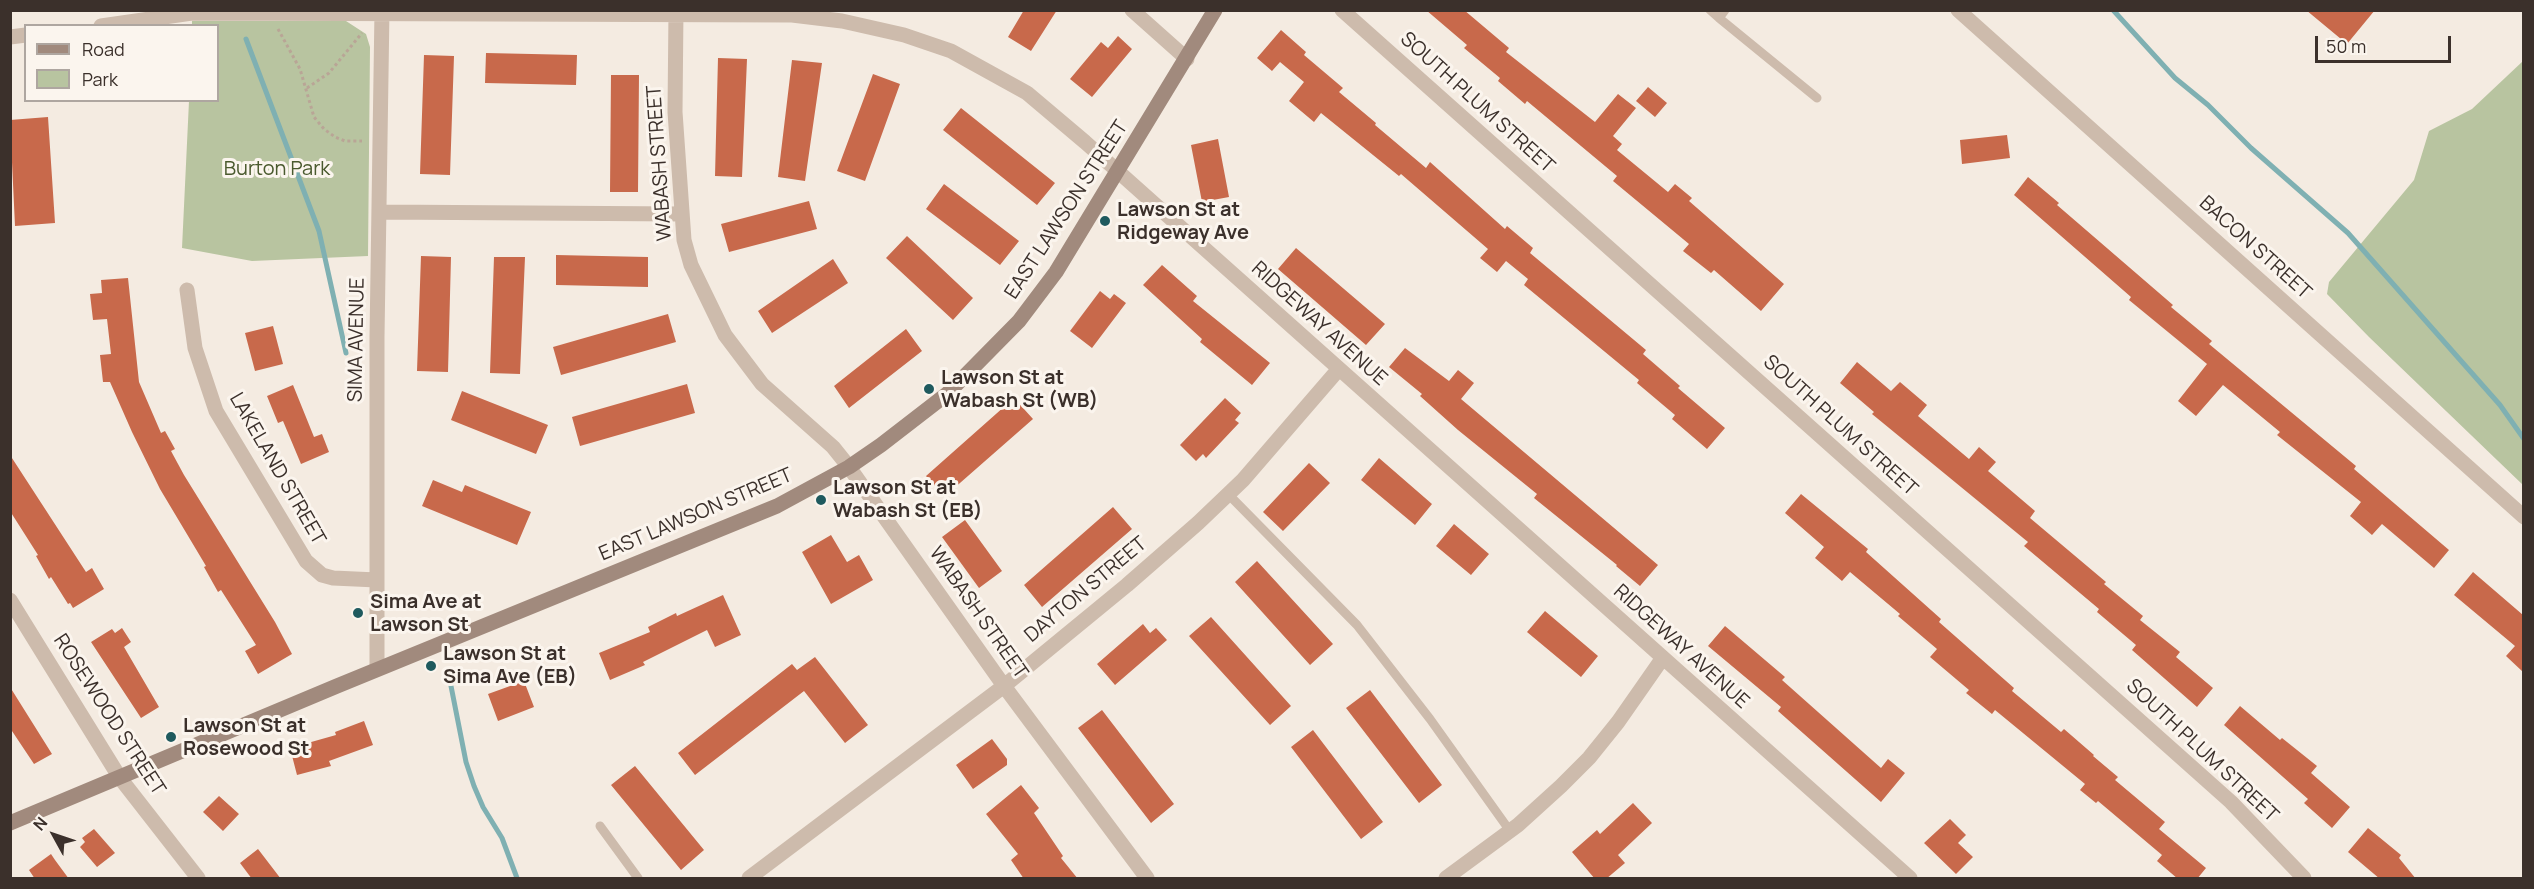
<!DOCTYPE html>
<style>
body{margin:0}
#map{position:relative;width:2534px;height:889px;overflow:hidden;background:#f4ebe1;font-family:Manrope,sans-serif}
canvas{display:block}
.frame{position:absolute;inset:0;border:12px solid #3b302b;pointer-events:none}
.legend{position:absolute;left:24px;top:24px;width:195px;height:78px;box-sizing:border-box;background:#fbf5ee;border:2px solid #aea6a0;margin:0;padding:8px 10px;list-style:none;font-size:18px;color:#3b302b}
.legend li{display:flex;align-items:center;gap:12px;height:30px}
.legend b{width:30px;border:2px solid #aea6a0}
.north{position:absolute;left:24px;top:805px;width:60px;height:60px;-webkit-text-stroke:4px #fbf5ee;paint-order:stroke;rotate:310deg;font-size:16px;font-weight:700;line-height:24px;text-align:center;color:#3b302b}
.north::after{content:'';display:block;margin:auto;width:21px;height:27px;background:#3b302b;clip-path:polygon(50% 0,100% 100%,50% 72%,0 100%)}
.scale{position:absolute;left:2315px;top:36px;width:136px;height:27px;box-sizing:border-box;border:3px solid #3b302b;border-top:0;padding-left:8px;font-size:18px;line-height:21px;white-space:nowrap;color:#3b302b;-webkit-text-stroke:4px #fbf5ee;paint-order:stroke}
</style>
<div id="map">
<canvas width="2534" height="889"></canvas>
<div class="frame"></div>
<ul class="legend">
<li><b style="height:8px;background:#a18a7d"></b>Road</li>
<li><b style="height:16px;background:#b8c4a0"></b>Park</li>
</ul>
<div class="north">N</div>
<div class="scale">50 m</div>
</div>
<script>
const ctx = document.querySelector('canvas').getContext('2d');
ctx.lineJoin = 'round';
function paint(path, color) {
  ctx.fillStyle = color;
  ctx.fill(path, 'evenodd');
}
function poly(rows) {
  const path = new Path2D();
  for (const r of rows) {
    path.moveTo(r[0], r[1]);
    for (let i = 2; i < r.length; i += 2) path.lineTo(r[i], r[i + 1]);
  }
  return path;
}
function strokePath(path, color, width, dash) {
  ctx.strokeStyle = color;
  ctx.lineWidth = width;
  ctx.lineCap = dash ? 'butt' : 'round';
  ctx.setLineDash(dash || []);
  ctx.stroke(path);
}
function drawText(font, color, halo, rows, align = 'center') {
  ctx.font = font + ' Manrope,sans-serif';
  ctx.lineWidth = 6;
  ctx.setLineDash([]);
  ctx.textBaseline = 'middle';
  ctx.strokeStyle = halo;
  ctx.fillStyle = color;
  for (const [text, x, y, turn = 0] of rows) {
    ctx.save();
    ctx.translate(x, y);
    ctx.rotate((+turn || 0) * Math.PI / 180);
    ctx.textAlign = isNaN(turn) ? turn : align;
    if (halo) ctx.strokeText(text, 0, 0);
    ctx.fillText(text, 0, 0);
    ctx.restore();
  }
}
const green = poly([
 [192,21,346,21,366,34,370,47,368,256,252,261,182,248,189,101,218,100,218,26,192,25],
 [2523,61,2523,485,2369,337,2327,294,2329,282,2414,180,2429,131,2472,109]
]);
const stream = poly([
 [2113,10,2175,78,2208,105,2251,148,2348,233,2500,405,2524,439],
 [246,39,319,231,346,353],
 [451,686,466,762,474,786,483,807,502,838,517,878]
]);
const building = poly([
 [1024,10,1057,10,1031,51,1008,37],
 [1426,10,1464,10,1509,48,1506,52,1595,122,1618,94,1636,108,1613,136,1622,144,1617,150,1668,192,1675,184,1692,198,1689,201,1784,284,1761,311,1714,270,1711,273,1683,251,1689,244,1613,181,1617,176,1527,101,1525,104,1498,81,1500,78,1464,48,1467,45],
 [2306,10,2375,10,2347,44],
 [1281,30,1306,52,1304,55,1343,88,1339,92,1376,123,1375,125,1426,168,1430,162,1505,229,1507,226,1533,248,1530,253,1646,350,1643,354,1680,386,1678,388,1725,428,1707,449,1672,419,1675,415,1637,383,1639,380,1524,285,1528,279,1506,261,1497,272,1480,258,1488,249,1401,174,1399,176,1321,113,1314,122,1289,101,1304,82,1280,62,1272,71,1257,58],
 [1118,36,1132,49,1092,97,1070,79,1101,42,1108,48],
 [486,53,577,55,576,85,485,83],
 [424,55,454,56,450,175,420,174],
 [718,58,747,59,742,177,715,176],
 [792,60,822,63,805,181,778,177],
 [873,74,900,84,865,181,837,171],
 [611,75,639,75,638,192,610,192],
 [1648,87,1667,103,1655,117,1636,101],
 [961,108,1055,183,1037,205,943,130],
 [48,117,55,223,15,226,10,120],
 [2007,135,2010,158,1962,164,1960,140],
 [1218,139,1229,197,1202,202,1191,145],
 [2028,177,2059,203,2057,205,2173,305,2171,307,2212,341,2209,344,2356,466,2354,469,2449,550,2434,568,2382,524,2372,535,2350,516,2361,502,2277,435,2280,432,2223,385,2196,416,2178,401,2207,364,2129,300,2131,297,2014,195],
 [944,184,1019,241,1000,265,926,209],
 [809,201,817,229,729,252,721,224],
 [907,236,973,298,953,320,886,258],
 [1296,248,1385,324,1366,345,1278,269],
 [556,255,648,257,648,287,556,285],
 [421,256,451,257,448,372,417,371],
 [494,257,525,257,520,374,490,373],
 [833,259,848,283,772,333,758,311],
 [1162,265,1197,296,1193,301,1270,363,1252,385,1200,342,1202,339,1143,285],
 [128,278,139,382,161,433,165,431,175,449,171,451,184,475,275,622,292,654,258,674,245,651,256,645,221,590,218,592,204,567,206,566,160,489,132,432,110,382,103,382,100,355,111,354,107,319,93,320,90,294,102,293,101,280],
 [1100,291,1110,299,1114,294,1126,303,1092,348,1070,331],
 [668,314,676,342,561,375,553,347],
 [273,326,283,364,255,371,245,333],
 [906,329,922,351,849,408,834,386],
 [1405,348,1449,381,1458,370,1474,383,1461,399,1658,565,1640,586,1616,566,1617,565,1534,498,1537,494,1458,430,1420,396,1422,394,1389,367],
 [1857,362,1891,391,1900,382,1927,405,1918,416,1969,459,1979,447,1996,462,1988,471,2035,511,2030,518,2106,582,2104,584,2143,616,2140,620,2180,652,2176,657,2213,688,2197,707,2132,650,2136,645,2097,612,2099,609,2024,546,2028,542,1872,414,1874,412,1840,383],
 [687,384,695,413,580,446,572,417],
 [293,385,314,437,322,434,329,452,301,464,283,421,278,423,267,396],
 [462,391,548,425,536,454,451,420],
 [1014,398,1033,419,944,497,926,476],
 [1225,398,1241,413,1235,420,1239,423,1206,458,1203,454,1196,461,1180,445],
 [10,455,86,572,92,568,104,589,73,608,70,603,68,604,51,577,49,579,36,556,38,555,10,511],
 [1379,458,1432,504,1415,525,1361,480],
 [1309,463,1330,483,1283,531,1263,512],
 [433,480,462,492,465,485,531,512,517,545,422,506],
 [1801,494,1868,549,1866,552,1941,619,1939,622,2014,688,2012,691,2061,732,2064,729,2094,755,2093,756,2118,777,2115,780,2165,822,2159,829,2206,868,2197,879,2178,879,2157,861,2162,855,2098,801,2096,803,2080,790,2085,784,1995,710,1992,714,1966,693,1969,690,1930,657,1937,649,1898,616,1900,614,1850,572,1842,581,1815,558,1824,547,1785,513],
 [1113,507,1132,529,1042,607,1024,585],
 [965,520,1002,571,979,588,942,537],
 [1454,524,1489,554,1471,575,1436,546],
 [831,535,847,562,859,555,873,580,831,604,802,552],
 [1257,561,1333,644,1310,665,1235,582],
 [2473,572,2523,615,2523,672,2506,656,2515,646,2454,595],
 [723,595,741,635,715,647,707,630,643,662,645,665,610,680,599,653,650,632,648,627,676,613,677,616],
 [1545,611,1598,656,1581,677,1527,632],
 [1211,617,1291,706,1270,725,1189,636],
 [1143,624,1150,633,1156,628,1167,640,1115,685,1097,664],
 [1725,626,1785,677,1782,680,1881,768,1888,759,1905,773,1881,802,1778,711,1781,707,1708,646],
 [122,628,131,642,124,647,159,707,141,718,91,642,112,629,115,633],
 [815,657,868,725,845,743,804,691,695,775,678,753,792,664,797,670],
 [524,681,534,707,498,721,488,694],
 [10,687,52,754,34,764,10,728],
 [1370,690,1442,785,1419,803,1346,708],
 [2240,706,2280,740,2282,738,2317,766,2311,773,2350,807,2332,828,2304,803,2308,799,2224,725],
 [1102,710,1174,804,1151,823,1078,728],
 [364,721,373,745,329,761,331,766,297,775,290,748,336,735,335,732],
 [1313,730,1383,822,1361,839,1291,747],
 [992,739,1007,759,1007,765,973,789,956,765],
 [635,766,704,850,681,870,611,785],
 [1021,785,1039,808,1034,813,1063,856,1061,858,1078,879,1024,879,1011,860,1018,854,986,814],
 [219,796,239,814,223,831,203,812],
 [1633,803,1652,823,1618,855,1625,863,1606,879,1595,879,1572,852,1597,830,1600,834],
 [1950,819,1966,835,1958,843,1973,857,1956,874,1924,843],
 [2368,828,2401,855,2399,858,2416,879,2380,879,2348,852],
 [94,829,115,853,97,867,80,847,85,842,82,838],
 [258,849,281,879,252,879,240,863],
 [51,854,55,860,69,879,35,879,29,870]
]);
const path = poly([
 [278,29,300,69,314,117,324,129,335,137,345,141,362,141],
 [307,88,329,73,362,33]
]);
const lane = poly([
 [1710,10,1719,18,1725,10],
 [1719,18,1817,98],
 [1228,494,1357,625,1430,719,1510,831],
 [600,826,638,878]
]);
const street = poly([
 [676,10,675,112,684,240,691,265,725,335,762,384,833,447,849,467,1004,686,1147,878],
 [1132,10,1187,59],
 [1342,10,2231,802,2304,878],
 [1958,10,2524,517],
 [101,26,192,13,792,15,842,21,904,35,951,51,1027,93,1085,142,1910,878],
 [10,37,26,35],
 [380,212,681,214],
 [187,290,195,348,216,411,306,561,322,575,333,578,377,580],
 [10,600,120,778,198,878],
 [377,669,377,337,382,10],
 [749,878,1004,686,1127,585,1198,523,1243,480,1338,370],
 [1446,878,1518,825,1561,786,1589,758,1618,722,1662,659]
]);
const secondary = poly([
 [10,823,337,686,777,506,849,467,881,445,947,394,1019,321,1056,272,1215,10]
]);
const markers = [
 [1105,221,6,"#1f5a5e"],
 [929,389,6,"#1f5a5e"],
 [821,500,6,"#1f5a5e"],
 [358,613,6,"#1f5a5e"],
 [431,666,6,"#1f5a5e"],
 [171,737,6,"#1f5a5e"]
];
const streetNames = [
 ["SOUTH PLUM STREET",1477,103,42],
 ["WABASH STREET",660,163,-94],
 ["EAST LAWSON STREET",1067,210,-57],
 ["BACON STREET",2255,248,42],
 ["RIDGEWAY AVENUE",1319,324,42],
 ["SIMA AVENUE",357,340,-89],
 ["SOUTH PLUM STREET",1840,426,42],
 ["LAKELAND STREET",277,469,60],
 ["EAST LAWSON STREET",696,515,-23],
 ["DAYTON STREET",1086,590,-40],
 ["WABASH STREET",978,613,55],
 ["RIDGEWAY AVENUE",1681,647,42],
 ["ROSEWOOD STREET",109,715,57],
 ["SOUTH PLUM STREET",2202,751,43]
];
const parkNames = [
 ["Burton Park",277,169]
];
const poiNames = [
 ["Lawson St at",1117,210],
 ["Ridgeway Ave",1117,233],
 ["Lawson St at",941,378],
 ["Wabash St (WB)",941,401],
 ["Lawson St at",833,488],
 ["Wabash St (EB)",833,511],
 ["Sima Ave at",370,602],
 ["Lawson St",370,625],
 ["Lawson St at",443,654],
 ["Sima Ave (EB)",443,677],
 ["Lawson St at",183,726],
 ["Rosewood St",183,749]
];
paint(green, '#b8c4a0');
strokePath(stream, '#7fb0b2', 5);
paint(building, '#c8694b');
strokePath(path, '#b9a596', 3, [3, 3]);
strokePath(lane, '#cdbbac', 9);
strokePath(street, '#cdbbac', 15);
strokePath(secondary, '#a18a7d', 15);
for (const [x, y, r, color] of markers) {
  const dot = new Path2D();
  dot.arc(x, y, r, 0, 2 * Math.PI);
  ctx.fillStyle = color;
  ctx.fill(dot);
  strokePath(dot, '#fbf5ee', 2);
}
drawText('20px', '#3b302b', '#fbf5ee', streetNames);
drawText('20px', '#4a5a2e', '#fbf5ee', parkNames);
drawText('bold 20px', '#3b302b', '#fbf5ee', poiNames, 'left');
</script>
